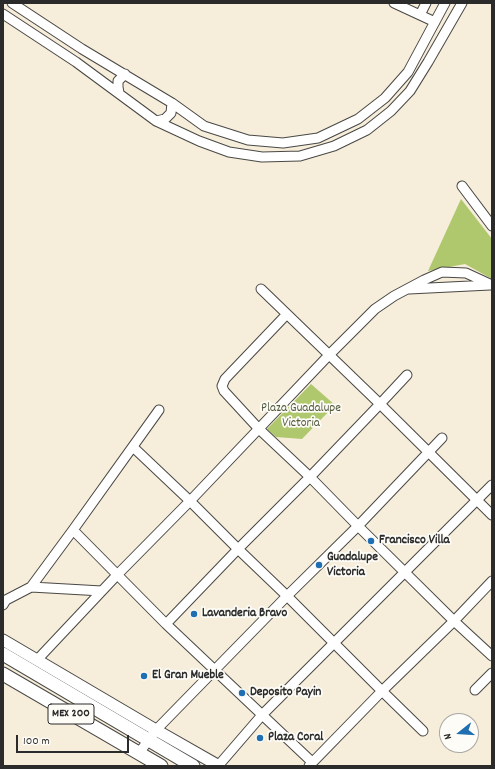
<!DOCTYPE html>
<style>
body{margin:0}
#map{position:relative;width:495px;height:769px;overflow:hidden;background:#f6edda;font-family:Dekko,sans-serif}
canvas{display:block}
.frame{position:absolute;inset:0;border:4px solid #2b2b2b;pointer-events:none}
.north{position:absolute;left:439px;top:713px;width:40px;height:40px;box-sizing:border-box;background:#fdfcf7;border:1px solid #a9a8a5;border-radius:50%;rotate:253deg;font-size:11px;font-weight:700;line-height:16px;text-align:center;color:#2b2b2b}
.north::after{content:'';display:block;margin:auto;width:14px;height:18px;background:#1f6fb2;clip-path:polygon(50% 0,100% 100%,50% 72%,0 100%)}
.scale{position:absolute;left:16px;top:735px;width:113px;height:18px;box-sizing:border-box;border:2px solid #2b2b2b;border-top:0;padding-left:5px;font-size:12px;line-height:14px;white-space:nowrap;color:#2b2b2b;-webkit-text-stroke:3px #fdfcf7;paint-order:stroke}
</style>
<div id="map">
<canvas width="495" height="769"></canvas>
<div class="frame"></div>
<div class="north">N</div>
<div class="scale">100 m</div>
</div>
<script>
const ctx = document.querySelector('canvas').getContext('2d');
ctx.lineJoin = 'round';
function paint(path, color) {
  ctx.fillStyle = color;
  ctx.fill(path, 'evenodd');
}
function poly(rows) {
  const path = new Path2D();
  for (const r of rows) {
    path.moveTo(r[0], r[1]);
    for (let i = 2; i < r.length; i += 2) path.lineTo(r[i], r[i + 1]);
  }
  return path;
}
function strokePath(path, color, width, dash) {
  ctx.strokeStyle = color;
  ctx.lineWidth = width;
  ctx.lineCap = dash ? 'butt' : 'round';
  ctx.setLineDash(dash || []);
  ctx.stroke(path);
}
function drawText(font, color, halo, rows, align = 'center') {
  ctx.font = font + ' Dekko,sans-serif';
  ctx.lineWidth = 3.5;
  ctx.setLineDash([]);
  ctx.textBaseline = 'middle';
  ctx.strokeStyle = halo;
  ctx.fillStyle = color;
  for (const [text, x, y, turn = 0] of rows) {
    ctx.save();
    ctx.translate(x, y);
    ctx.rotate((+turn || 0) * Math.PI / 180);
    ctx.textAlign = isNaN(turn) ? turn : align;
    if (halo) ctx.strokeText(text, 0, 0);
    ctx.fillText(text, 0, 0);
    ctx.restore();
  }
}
const green = poly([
 [461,199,492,239,492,279,465,264,428,271],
 [311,384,335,405,302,439,276,437,267,429]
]);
const minor = poly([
 [12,3,82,49,172,103,204,126,248,140,283,143,318,138,358,119,385,98,408,72,445,3],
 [394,3,435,22],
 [3,14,76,62,156,121,199,141,229,152,262,157,300,156,334,146,367,130,391,111,410,91,428,62,462,3],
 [420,15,426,3],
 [119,93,118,87,118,81,125,74],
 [156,121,165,119,171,113,172,103],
 [462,186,492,226],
 [261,289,380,404,492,515],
 [409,289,490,285],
 [287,314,225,379,222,386,224,391,259,429,310,477,358,526,454,621,492,656],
 [133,447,190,501,238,549,287,596,382,691,423,731],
 [73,530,166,624,312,762],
 [31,587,102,591],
 [3,605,6,600,31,587,73,530,159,410],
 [166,624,238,549,310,477,380,404,407,375],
 [37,660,117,575,190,501,329,355,375,309,394,296,424,280,442,272,466,273,492,285],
 [475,690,492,673],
 [139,753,156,730,287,596,358,526,442,438],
 [218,766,262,715,492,485],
 [309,766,382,691,454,621,492,581]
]);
const major = poly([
 [3,640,156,730,219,766]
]);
const highway = poly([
 [3,654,193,766],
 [3,674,161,766]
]);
const markers = [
 [371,541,4,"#1f6fb2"],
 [319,565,4,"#1f6fb2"],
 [194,614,4,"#1f6fb2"],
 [144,676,4,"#1f6fb2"],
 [242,693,4,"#1f6fb2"],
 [260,738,4,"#1f6fb2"]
];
const shields = [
 [71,714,46]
];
const shieldNames = [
 ["MEX 200",71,714]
];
const parkNames = [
 ["Plaza Guadalupe",301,409],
 ["Victoria",301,424]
];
const poiNames = [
 ["Francisco Villa",379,541],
 ["Guadalupe",327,558],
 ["Victoria",327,573],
 ["Lavanderia Bravo",202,614],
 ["El Gran Mueble",152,676],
 ["Deposito Payin",250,693],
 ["Plaza Coral",268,738]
];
paint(green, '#afc86d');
strokePath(minor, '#494845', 11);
strokePath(major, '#494845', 13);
strokePath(highway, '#494845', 15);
strokePath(minor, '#fff', 9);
strokePath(major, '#fff', 11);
strokePath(highway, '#fff', 13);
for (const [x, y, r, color] of markers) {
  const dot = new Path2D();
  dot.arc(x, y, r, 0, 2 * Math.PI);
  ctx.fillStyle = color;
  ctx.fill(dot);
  strokePath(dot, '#fdfcf7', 1.5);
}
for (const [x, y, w] of shields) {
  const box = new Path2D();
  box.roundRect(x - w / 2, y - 10, w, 20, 3);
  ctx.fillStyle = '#fdfcf7';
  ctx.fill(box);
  strokePath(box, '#2b2b2b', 1);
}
drawText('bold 12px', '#2b2b2b', null, shieldNames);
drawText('13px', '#535a3f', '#fdfcf7', parkNames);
drawText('bold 13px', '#2b2b2b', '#fdfcf7', poiNames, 'left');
</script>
